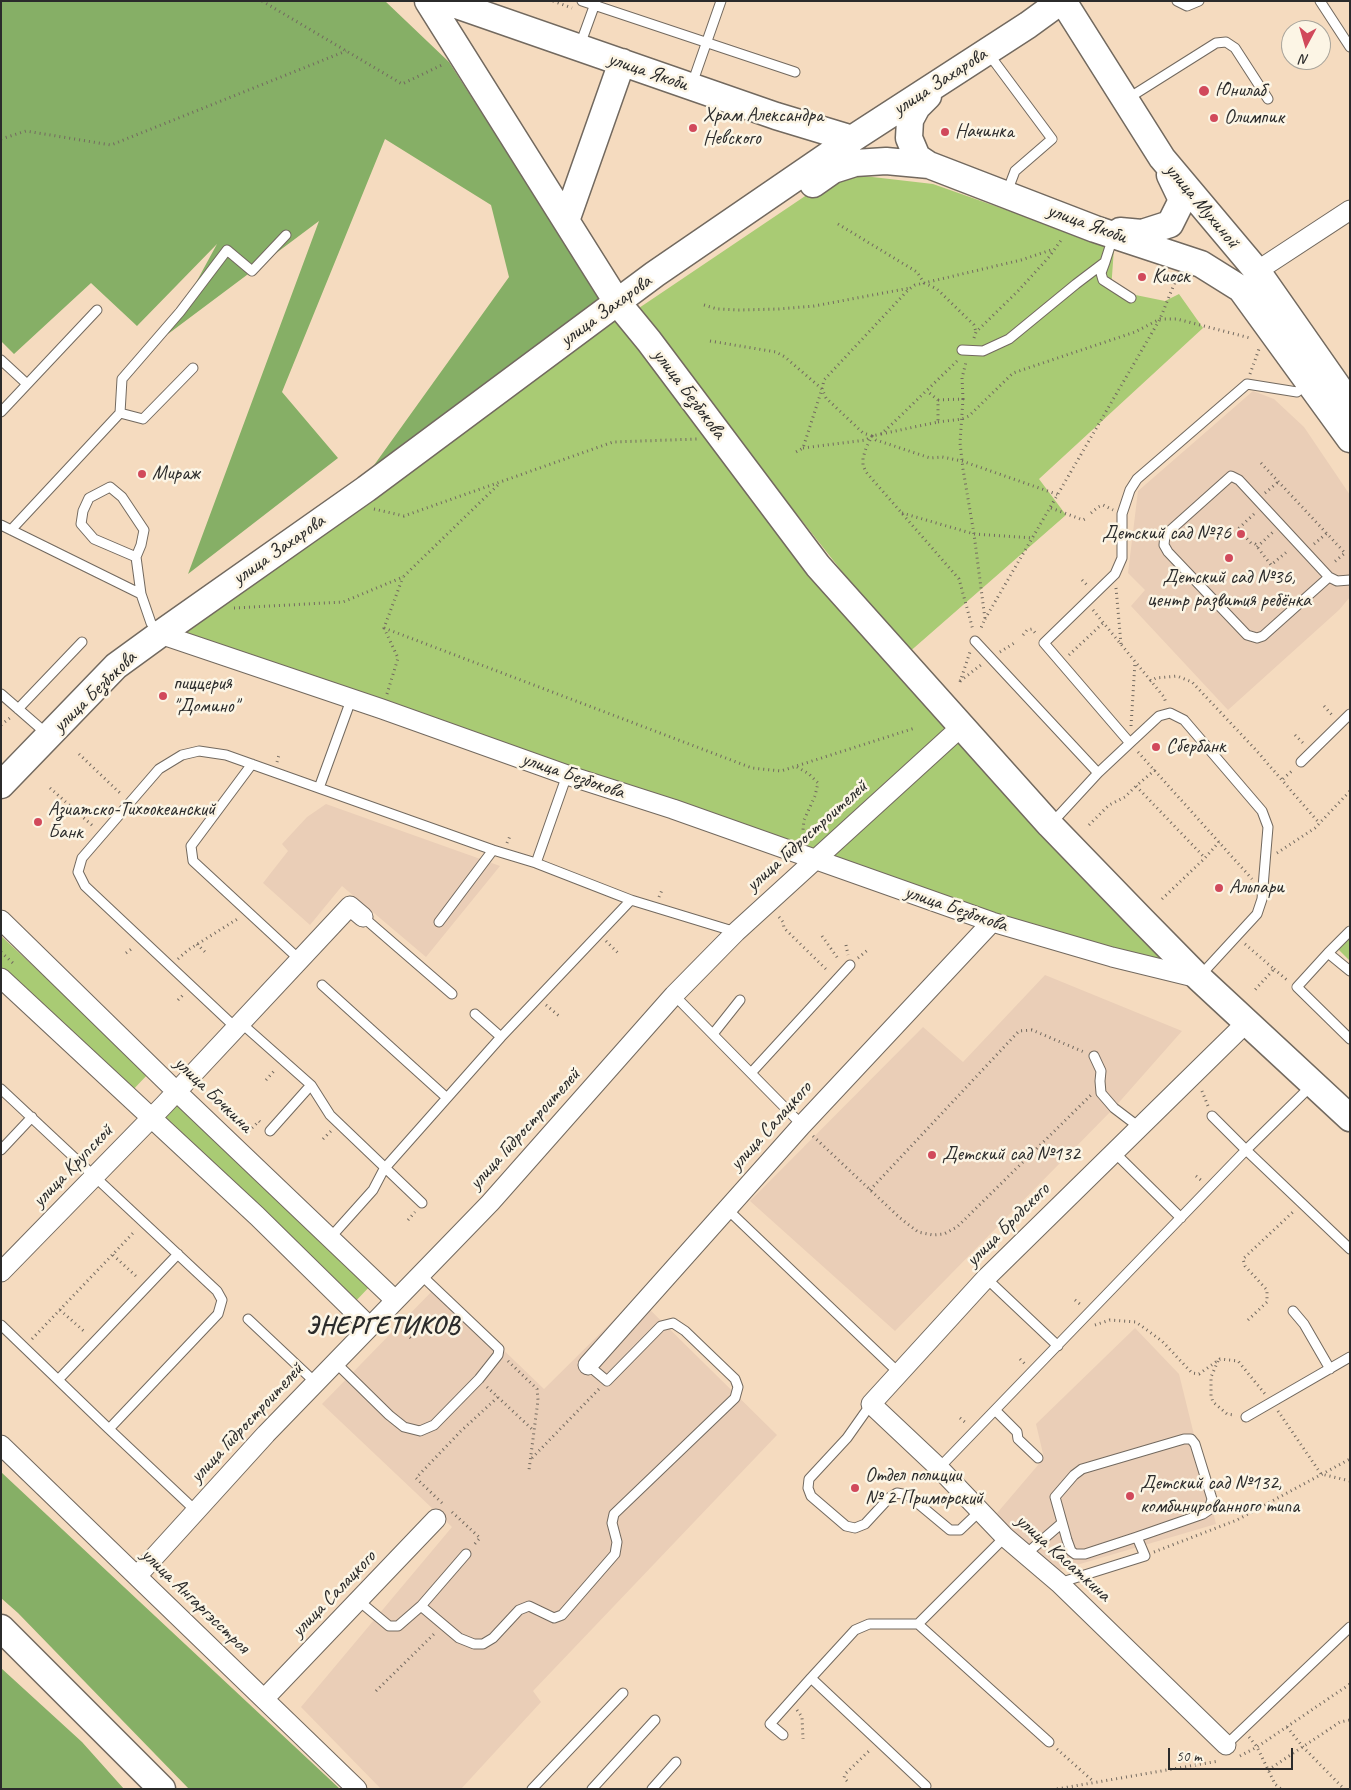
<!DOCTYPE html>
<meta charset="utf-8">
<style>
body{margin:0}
#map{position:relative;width:1351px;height:1790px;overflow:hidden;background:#f5dbbf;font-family:Caveat,sans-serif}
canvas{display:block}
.frame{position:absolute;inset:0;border:2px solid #2b2b2b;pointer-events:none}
.north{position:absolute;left:1281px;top:20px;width:50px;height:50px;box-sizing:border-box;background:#fcf5e5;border:1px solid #a8a49b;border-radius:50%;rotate:186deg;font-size:14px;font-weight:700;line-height:20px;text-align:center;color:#2b2b2b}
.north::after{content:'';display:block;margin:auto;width:18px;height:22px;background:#d1495b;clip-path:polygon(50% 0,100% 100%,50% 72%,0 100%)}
.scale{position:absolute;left:1168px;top:1748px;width:125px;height:22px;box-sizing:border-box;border:2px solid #2b2b2b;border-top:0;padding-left:6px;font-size:15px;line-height:18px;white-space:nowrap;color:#2b2b2b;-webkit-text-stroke:4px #fcf5e5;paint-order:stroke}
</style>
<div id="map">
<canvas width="1351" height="1790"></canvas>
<div class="frame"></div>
<div class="north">N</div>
<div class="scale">50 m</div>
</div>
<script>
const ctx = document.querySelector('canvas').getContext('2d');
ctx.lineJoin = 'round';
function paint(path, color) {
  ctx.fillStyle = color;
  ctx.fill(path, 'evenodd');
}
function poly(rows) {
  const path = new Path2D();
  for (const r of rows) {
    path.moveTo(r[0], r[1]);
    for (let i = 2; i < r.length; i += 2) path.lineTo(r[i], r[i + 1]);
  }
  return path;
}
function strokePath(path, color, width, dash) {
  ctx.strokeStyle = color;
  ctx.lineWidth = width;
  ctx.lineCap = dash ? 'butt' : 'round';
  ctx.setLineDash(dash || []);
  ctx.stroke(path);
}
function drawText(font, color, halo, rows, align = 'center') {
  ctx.font = font + ' Caveat,sans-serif';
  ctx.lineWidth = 5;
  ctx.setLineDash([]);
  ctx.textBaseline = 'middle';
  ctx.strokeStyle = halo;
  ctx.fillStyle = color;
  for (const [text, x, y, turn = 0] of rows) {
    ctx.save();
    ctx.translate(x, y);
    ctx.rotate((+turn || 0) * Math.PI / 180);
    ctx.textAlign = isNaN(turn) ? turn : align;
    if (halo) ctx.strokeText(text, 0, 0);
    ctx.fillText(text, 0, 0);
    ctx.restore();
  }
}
const built = poly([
 [1253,391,1274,399,1304,427,1350,495,1350,597,1339,610,1228,710,1131,606,1145,590,1128,573,1138,491],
 [326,804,500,866,426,957,342,886,310,925,263,883,288,851,282,844,307,817],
 [1045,975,1182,1031,1114,1108,895,1331,750,1201,923,1027,963,1062],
 [437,1286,544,1389,637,1297,777,1435,533,1691,541,1702,461,1789,381,1789,301,1707,452,1527,322,1404],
 [1135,1328,1179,1374,1216,1524,1046,1574,992,1519,1044,1458,1036,1424]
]);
const green = poly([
 [855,175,933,184,1114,248,1111,290,1165,301,1179,294,1203,328,1039,479,1066,515,907,654,636,310,826,182],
 [617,302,818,566,1199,978,1112,957,160,634],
 [1350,934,1350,961,1337,948],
 [1,936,149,1073,130,1093,1,975],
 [177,1104,372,1284,353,1304,158,1125]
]);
const forest = poly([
 [1,1,385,1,449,62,601,299,372,468,509,277,491,205,385,139,282,392,338,458,188,574,319,221,168,334,217,244,137,326,91,283,14,354,1,341],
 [1,1472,340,1789,189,1789,18,1613,1,1598],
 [1,1668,82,1742,124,1789,1,1789]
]);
const path = poly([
 [262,1,402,84,444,64],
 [553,1,572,8],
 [1,139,26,131,111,145,346,51],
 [838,224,917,272,924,283,1021,260,1054,249],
 [704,305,717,309,739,310,779,309,814,306,910,288],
 [974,338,976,332,1018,291,1049,257,1062,239],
 [710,341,776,352,785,357,822,389,803,448,796,452],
 [957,361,890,426,881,434,872,436,863,433,826,398,822,389,824,380,908,290,915,285,924,283,937,289,974,325,976,332],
 [1250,374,1259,349],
 [963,399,960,443,963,469,974,534,985,619,980,630],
 [938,400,963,399,962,378,966,362],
 [938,422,962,419,969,416,1013,373,1135,332,1160,319,1177,319,1250,338],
 [881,434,938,422,938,400,927,391],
 [872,436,876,440,930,458,942,457,962,461,1059,495],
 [803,448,866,440,872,436,866,448,863,458,863,465,866,472,959,579,973,630],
 [1261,463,1345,553,1333,563],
 [1265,493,1278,482],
 [1051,508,1083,520,1085,519],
 [374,509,404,516,613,442,697,439],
 [902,513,974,534,1034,538],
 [1091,513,1098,507,1103,505,1113,510],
 [1254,514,1238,529,1251,543,1255,544,1271,565,1289,550],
 [1314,544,1327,533],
 [1257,547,1273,532],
 [1082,580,1087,585],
 [1116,588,1121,644],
 [234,608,343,602,403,577,500,483],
 [1093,610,1164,697,1166,703],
 [985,619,1160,319,1177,277],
 [384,628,752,768,781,771,915,728],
 [1023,635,1027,630,1032,629,1037,635],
 [1000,652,1016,642],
 [1069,655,1103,623],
 [960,681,981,665],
 [1150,681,1156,678,1177,676,1192,682,1255,749,1320,824],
 [960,682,970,652],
 [387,694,398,658,384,628,403,577],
 [1324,706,1333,716],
 [1,725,11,717],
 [1131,726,1135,662],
 [1295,735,1304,744],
 [1138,752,1252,879],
 [79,754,122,795],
 [277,762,279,755],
 [797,767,809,774,818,783,815,796,804,820,803,830,810,839],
 [1155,770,1136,786,1205,858],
 [1283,779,1294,769],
 [50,788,94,827],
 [1089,825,1109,805,1125,797,1136,786],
 [507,843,510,836],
 [1277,853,1315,828,1350,791],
 [659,897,662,890],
 [1162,899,1205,858,1219,842],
 [779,917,783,922,784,928,828,971],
 [822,936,839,960],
 [606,941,618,953],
 [197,944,205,952],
 [1245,944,1274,969,1253,992],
 [846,945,848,955],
 [1,952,15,965],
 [126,953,134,947],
 [858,958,869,949],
 [178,959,188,950,239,918],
 [1274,969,1287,980],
 [178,1000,184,994],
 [546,1005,559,1016],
 [266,1080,276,1069],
 [1202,1091,1208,1106],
 [245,1135,259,1121,262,1124],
 [813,1136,900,1218,918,1232,933,1235,944,1234,957,1227,1091,1095],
 [323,1139,331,1131],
 [1196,1176,1202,1181],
 [870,1190,1019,1031,1032,1030,1084,1052],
 [408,1220,415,1212],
 [113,1255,138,1278],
 [1075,1300,1081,1305],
 [60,1310,86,1333],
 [1248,1320,1267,1302,1267,1290,1245,1266,1243,1259,1294,1211],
 [395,1324,411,1338],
 [1095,1325,1110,1320,1136,1322,1162,1341,1192,1373,1199,1374,1220,1359,1238,1361,1265,1394],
 [32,1339,135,1231],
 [1020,1359,1025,1364],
 [508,1361,537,1389,538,1400,529,1470],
 [1218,1361,1211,1377,1211,1396,1213,1402,1227,1414,1234,1415],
 [487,1387,534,1431],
 [1278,1411,1321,1474,1350,1481],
 [960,1418,967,1424],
 [532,1458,599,1389],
 [442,1503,416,1478,461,1431,498,1397],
 [452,1512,480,1538,473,1546],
 [1154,1552,1237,1520,1350,1459],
 [376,1691,436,1632],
 [797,1710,802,1717,803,1739],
 [1287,1727,1303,1747,1344,1789],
 [1249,1737,1257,1747,1275,1784,1281,1789],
 [1057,1749,1094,1782],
 [1240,1756,1257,1747,1350,1684],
 [1268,1770,1340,1722,1350,1720],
 [847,1781,844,1778,845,1774,871,1749],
 [1057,1789,1219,1761]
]);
const lane = poly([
 [582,1,795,72],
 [1177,1,1187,6,1199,1],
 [1320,1,1350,47],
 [580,45,596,1],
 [988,53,1052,139,1015,171,1007,192],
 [692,84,721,1],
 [1127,99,1216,43,1226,42,1235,48,1268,99],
 [1105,262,1101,273,1103,280,1131,298],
 [962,350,983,351,1009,339,1076,284,1105,262,1113,237],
 [1,360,27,384],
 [1,412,97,310],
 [120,413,143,419,193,368],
 [1,525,141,594],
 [11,530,120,413,122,379,180,312,227,250,252,271,286,235],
 [136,557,94,539,81,524,83,511,89,498,110,487,122,497,144,530,141,545,136,557,141,594,151,623,159,632],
 [1329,577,1263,636,1257,638,1247,635,1168,552,1164,545,1165,535,1231,476,1239,480,1329,577,1337,581,1350,580],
 [975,641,1098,773],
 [1,694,47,734],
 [18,709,82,642],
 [1130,743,1159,716,1170,713,1184,720,1262,811,1268,827,1262,899,1257,914,1199,977],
 [1301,762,1350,714],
 [252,764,191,846,193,861,300,960],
 [319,788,351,700],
 [1051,824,1098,773,1130,743,1044,643,1115,574,1122,558,1122,514,1130,490,1137,479,1247,384,1297,392,1308,383],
 [536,863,567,775],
 [363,917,452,994],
 [439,922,493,850],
 [1328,953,1350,931],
 [1350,971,1328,953,1297,987,1350,1039],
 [322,985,447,1098],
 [674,995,802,1125],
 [475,1014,501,1037],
 [241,1023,311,1085,330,1115,422,1203],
 [236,1028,85,886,78,872,82,858,159,769,182,755,199,751,226,755,493,850,536,863,631,900,736,932],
 [713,1034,740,1000],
 [1094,1056,1101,1071,1100,1081,1101,1093,1114,1108,1139,1127],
 [751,1073,850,965],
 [1,1089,217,1291,222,1300,218,1314,109,1429,196,1511],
 [1212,1116,1246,1150,1350,1249],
 [270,1131,311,1085],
 [1,1150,32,1117],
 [1114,1152,1181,1218],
 [727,1209,899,1373],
 [330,1238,373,1190,384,1169,501,1037,631,900],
 [986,1278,1058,1346],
 [1293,1311,1304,1324,1330,1369],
 [248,1319,316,1383],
 [1,1325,109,1429],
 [335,1362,389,1415,404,1427,420,1431,434,1425,479,1379,498,1355,499,1349,420,1274],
 [58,1380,178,1254],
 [871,1404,847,1438,809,1479,808,1488,811,1496,846,1526,855,1528,865,1524,889,1498,897,1493,908,1495,950,1530,960,1530,980,1511],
 [995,1410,1017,1432,1018,1439,1038,1458],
 [1246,1417,1350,1357],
 [939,1468,1246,1150,1311,1086],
 [1026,1554,1062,1523],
 [1059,1583,1145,1556,1137,1537,1203,1514,1209,1510,1212,1499,1195,1444,1191,1439,1184,1439,1082,1469,1074,1475,1055,1497,1067,1540,1071,1551,1075,1554,1085,1554,1137,1537],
 [359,1601,389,1626,398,1626,421,1606,459,1638,474,1644,483,1644,493,1638,519,1610,529,1606,554,1618,562,1615,615,1554,617,1542,612,1523,614,1514,735,1398,738,1387,735,1379,685,1331,673,1323,661,1326,607,1381,588,1365],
 [421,1606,466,1554],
 [918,1624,1049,1742],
 [783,1735,770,1724,811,1678],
 [1226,1745,1350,1627],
 [926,1786,811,1678,855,1630,869,1624,918,1624,1005,1537],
 [532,1789,623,1693],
 [592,1789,655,1720],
 [652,1789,676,1762]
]);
const street = poly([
 [1257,271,1350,210],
 [160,634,382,709,567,775,673,809,992,922,1112,957,1198,978],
 [1,920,177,1092,395,1300],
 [1,978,257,1216,370,1327],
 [1,1272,164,1105,350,906,363,917],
 [588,1365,802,1125,992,922],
 [1,1445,357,1789],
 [137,1576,266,1434,490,1203,674,995,736,932,961,727],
 [264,1699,436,1519],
 [1226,1745,1059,1583,1005,1537,939,1468,871,1404,986,1278,1247,1022]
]);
const secondary = poly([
 [428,1,617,302,649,341,818,566,1050,825,1142,920,1199,978,1350,1118],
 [445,1,776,116,852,139],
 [1063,1,1162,158,1257,271,1350,404],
 [928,96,917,107,910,120,909,138,917,157,929,165],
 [813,184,833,170,855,163,886,161,929,165,1095,229,1201,264,1241,289,1350,439],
 [566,221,622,62],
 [1120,231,1142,233,1170,224,1182,200,1170,175],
 [1,785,116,666,160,634,366,489,655,274,852,139,1028,25,1061,1],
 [1,1628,162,1789]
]);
const markers = [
 [1204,91,6,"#d1495b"],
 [1214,118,5,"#d1495b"],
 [693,128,5,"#d1495b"],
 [945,132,5,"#d1495b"],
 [1142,277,5,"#d1495b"],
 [142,474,5,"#d1495b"],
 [1241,534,5,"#d1495b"],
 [1229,558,5,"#d1495b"],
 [163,696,5,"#d1495b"],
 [1156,747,5,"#d1495b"],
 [38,822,5,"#d1495b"],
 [1219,888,5,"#d1495b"],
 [932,1155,5,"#d1495b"],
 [855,1488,5,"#d1495b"],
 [1130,1496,5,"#d1495b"]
];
const streetNames = [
 ["улица Якоби",648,72,19],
 ["улица Захарова",940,82,-33],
 ["улица Мухиной",1202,206,50],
 ["улица Якоби",1087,224,20],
 ["улица Захарова",606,311,-36],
 ["улица Безбокова",689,394,53],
 ["улица Захарова",279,550,-35],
 ["улица Безбокова",95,692,-44],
 ["улица Безбокова",573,776,19],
 ["улица Гидростроителей",807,836,-42],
 ["улица Безбокова",956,909,19],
 ["улица Бочкина",213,1095,44],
 ["улица Салацкого",771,1126,-48],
 ["улица Гидростроителей",525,1129,-48],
 ["улица Крупской",73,1166,-46],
 ["улица Бродского",1008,1225,-45],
 ["улица Гидростроителей",247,1423,-47],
 ["улица Касаткина",1063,1558,42],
 ["улица Салацкого",334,1594,-46],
 ["улица Ангаргэсстроя",195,1601,44]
];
const poiNames = [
 ["Юнилаб",1215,91],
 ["Храм Александра",703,116],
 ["Невского",703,139],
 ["Олимпик",1224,118],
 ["Начинка",955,132],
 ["Киоск",1152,277],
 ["Мираж",152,474],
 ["Детский сад №76",1231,534,"right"],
 ["Детский сад №36,",1229,578,"center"],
 ["центр развития ребёнка",1229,601,"center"],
 ["пиццерия",173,684],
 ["\"Домино\"",173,707],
 ["Сбербанк",1166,747],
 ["Азиатско-Тихоокеанский",48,810],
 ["Банк",48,833],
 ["Альпари",1229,888],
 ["Детский сад №132",942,1155],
 ["Отдел полиции",865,1476],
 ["№ 2 Приморский",865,1499],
 ["Детский сад №132,",1140,1484],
 ["комбинированного типа",1140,1507]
];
const districtNames = [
 ["ЭНЕРГЕТИКОВ",383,1326]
];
paint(built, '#eaceb7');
paint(green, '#a9cb74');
paint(forest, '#86af66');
strokePath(lane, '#72695f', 11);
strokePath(street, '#72695f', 21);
strokePath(secondary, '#72695f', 29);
strokePath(path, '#72695f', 3, [1, 4]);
strokePath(lane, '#fff', 9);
strokePath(street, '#fff', 19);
strokePath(secondary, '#fff', 26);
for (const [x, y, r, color] of markers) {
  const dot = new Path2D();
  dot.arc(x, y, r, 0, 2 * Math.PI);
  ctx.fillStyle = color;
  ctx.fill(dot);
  strokePath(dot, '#fcf5e5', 2);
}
drawText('20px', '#2b2b2b', '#fcf5e5', streetNames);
drawText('20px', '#2b2b2b', '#fcf5e5', poiNames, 'left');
ctx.letterSpacing = '1px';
drawText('bold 25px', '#2b2b2b', '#fcf5e5', districtNames);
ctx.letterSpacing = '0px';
</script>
